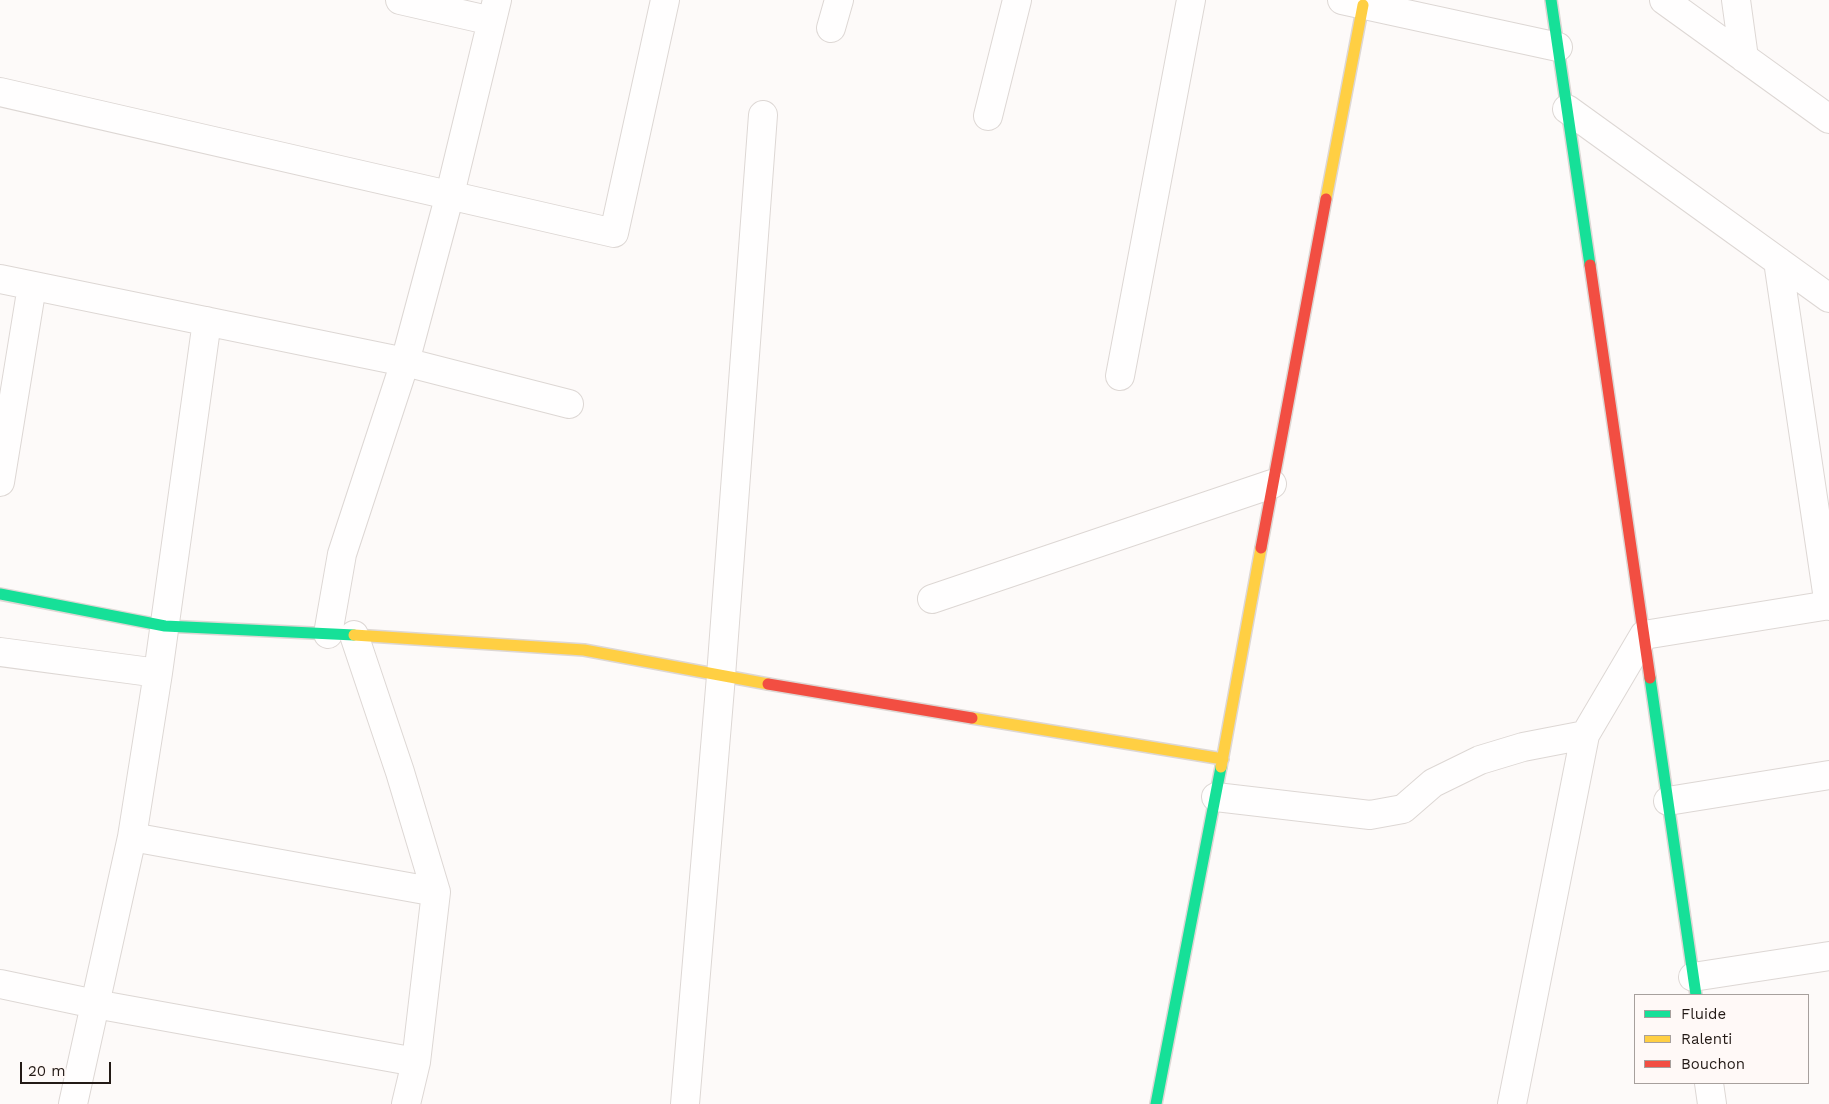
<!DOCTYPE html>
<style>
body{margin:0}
#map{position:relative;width:1829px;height:1104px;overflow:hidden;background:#fdfaf9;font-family:"Work Sans",sans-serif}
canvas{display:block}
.legend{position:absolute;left:1634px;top:994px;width:175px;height:90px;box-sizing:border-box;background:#fff9f7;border:1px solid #a7a09d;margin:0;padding:6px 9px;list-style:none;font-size:15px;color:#231a16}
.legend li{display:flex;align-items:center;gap:10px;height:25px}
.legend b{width:25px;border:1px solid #a7a09d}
.scale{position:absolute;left:20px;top:1062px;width:91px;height:22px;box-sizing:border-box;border:2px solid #231a16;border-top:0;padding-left:6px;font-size:15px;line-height:18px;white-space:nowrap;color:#231a16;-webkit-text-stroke:4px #fff9f7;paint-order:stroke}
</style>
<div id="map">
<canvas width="1829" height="1104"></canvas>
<ul class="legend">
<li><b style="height:6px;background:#16e098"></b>Fluide</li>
<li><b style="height:6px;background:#ffcf43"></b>Ralenti</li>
<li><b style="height:6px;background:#f24e42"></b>Bouchon</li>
</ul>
<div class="scale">20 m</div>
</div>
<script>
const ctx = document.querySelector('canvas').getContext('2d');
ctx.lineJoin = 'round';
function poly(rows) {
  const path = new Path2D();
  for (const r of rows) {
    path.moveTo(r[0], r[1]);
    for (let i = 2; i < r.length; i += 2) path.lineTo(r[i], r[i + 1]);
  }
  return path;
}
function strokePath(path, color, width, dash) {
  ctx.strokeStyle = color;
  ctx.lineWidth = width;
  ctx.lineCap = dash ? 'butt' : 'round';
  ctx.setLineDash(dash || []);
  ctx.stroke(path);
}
const street = poly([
 [400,0,492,21],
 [1342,0,1558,47],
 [1664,0,1829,119],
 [1736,0,1744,58],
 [831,28,839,0],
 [0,92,614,233,665,0],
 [1567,109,1829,298],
 [988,116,1017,0],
 [1778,261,1829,606],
 [0,279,405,362,569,404],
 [1120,376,1191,0],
 [0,482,32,286],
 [932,599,1272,484],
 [328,634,342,554,405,362,450,194,497,0],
 [354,635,400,772,436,892,416,1062,406,1104],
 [0,652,158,673],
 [1216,797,1370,815,1403,809,1433,783,1480,760,1523,747,1585,735,1644,635,1829,605],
 [1668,801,1829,775],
 [132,837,436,892],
 [1693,977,1829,956],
 [0,984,95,1004,416,1062],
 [1709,1083,1712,1104],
 [73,1104,132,837,158,673,207,321],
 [685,1104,721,676,763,115],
 [1512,1104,1585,735]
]);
const fast = poly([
 [1551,0,1590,265],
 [0,594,165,626,354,635],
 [1650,678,1696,995],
 [1156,1104,1221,767]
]);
const slow = poly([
 [1326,199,1363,5],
 [354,635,584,650,768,684],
 [972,718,1223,759],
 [1221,767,1261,548]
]);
const jam = poly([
 [1590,265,1650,678],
 [1261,548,1326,199],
 [768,684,972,718]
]);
strokePath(street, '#ddd7d4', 30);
strokePath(fast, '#ddd7d4', 14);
strokePath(slow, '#ddd7d4', 14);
strokePath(jam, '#ddd7d4', 14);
strokePath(street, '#fffefe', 28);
strokePath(fast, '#16e098', 11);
strokePath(slow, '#ffcf43', 11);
strokePath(jam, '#f24e42', 11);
</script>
